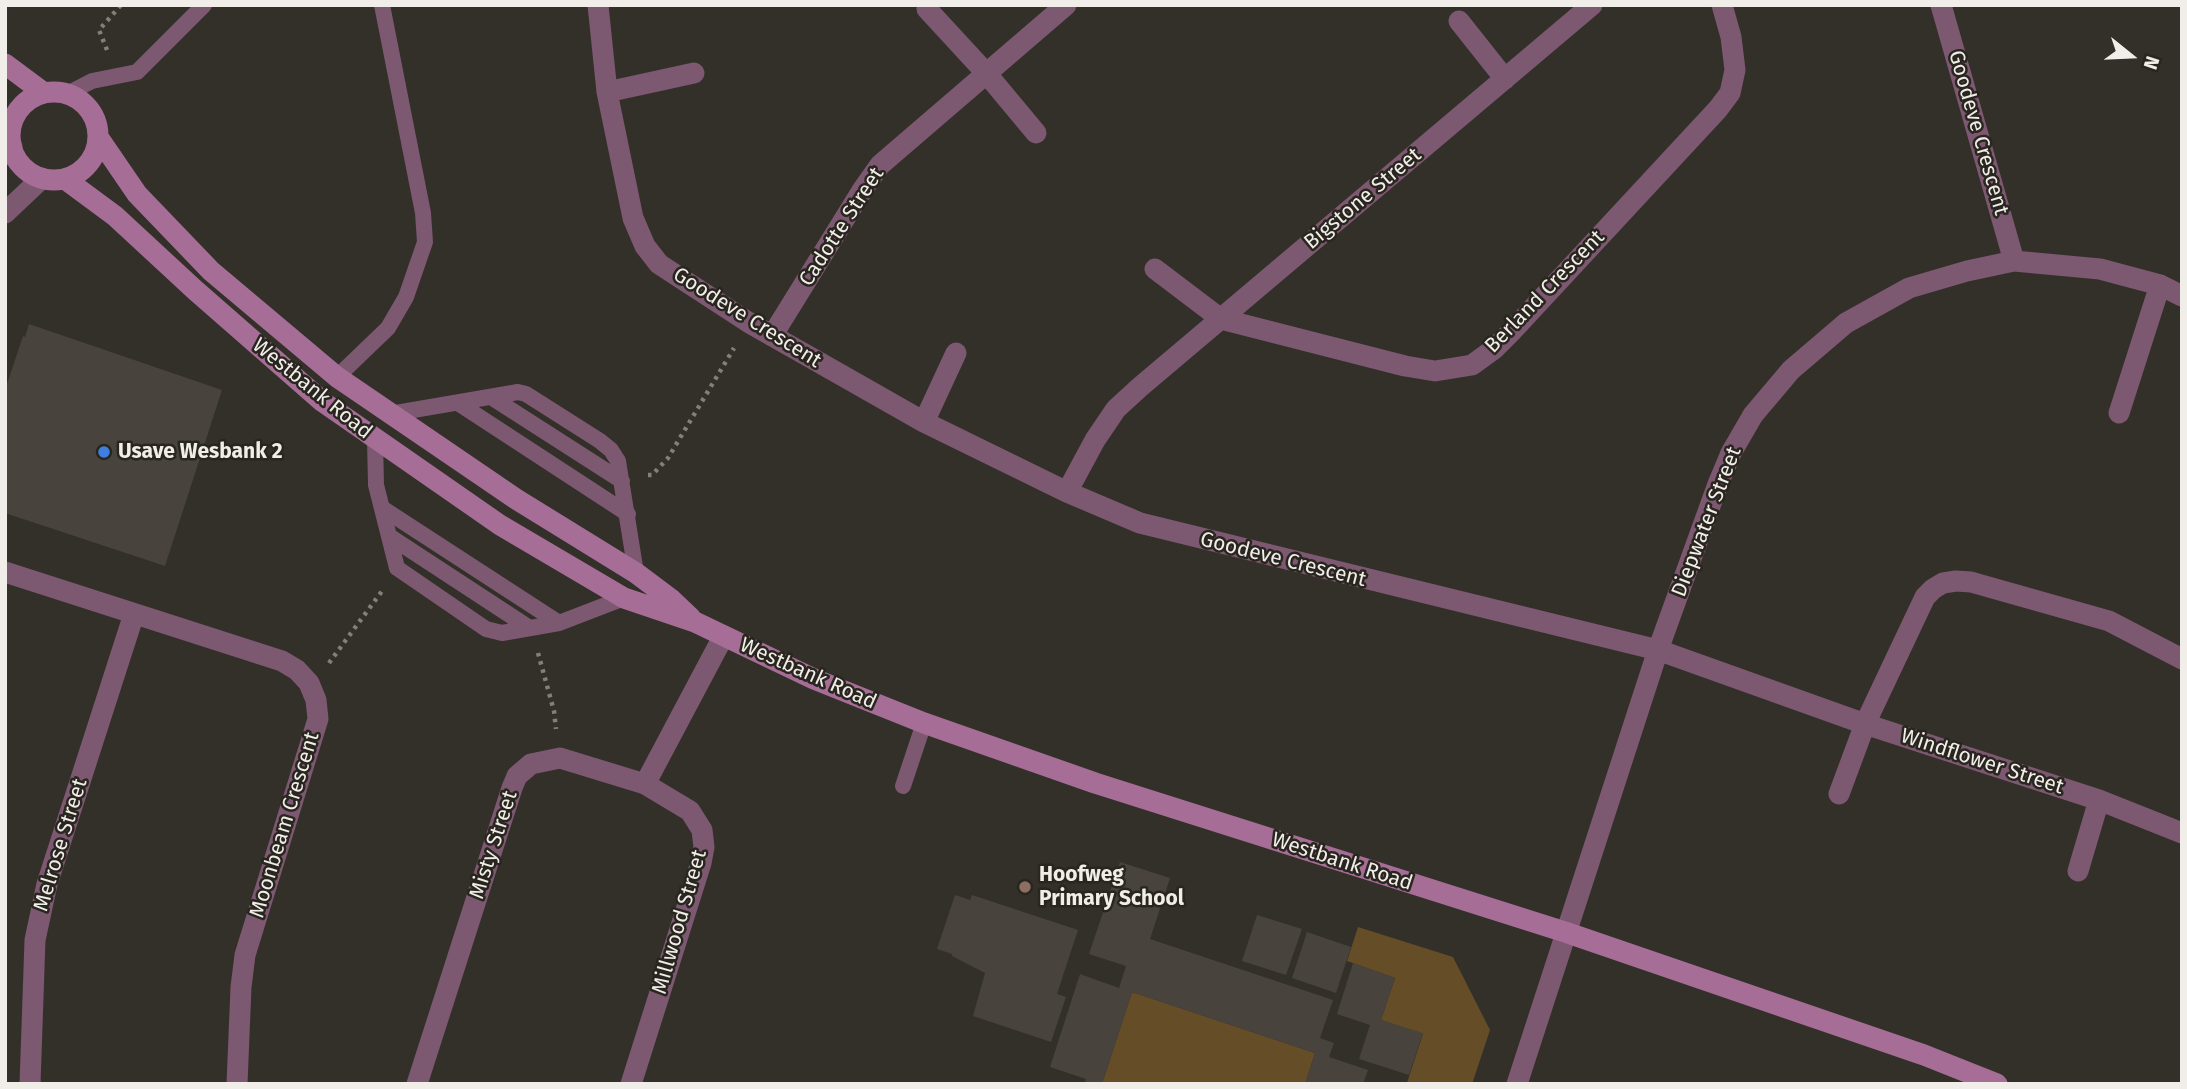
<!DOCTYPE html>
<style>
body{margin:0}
#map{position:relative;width:2187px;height:1089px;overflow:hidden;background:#332f29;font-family:"Fira Sans",sans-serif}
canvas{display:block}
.frame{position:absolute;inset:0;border:7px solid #f1eeea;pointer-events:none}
.north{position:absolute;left:2096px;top:21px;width:70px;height:70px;-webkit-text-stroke:5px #29251f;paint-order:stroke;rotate:108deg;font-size:19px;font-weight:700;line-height:28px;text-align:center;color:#f1eeea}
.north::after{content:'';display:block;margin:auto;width:24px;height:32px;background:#f1eeea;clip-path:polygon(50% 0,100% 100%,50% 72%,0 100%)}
</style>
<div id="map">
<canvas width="2187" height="1089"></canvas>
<div class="frame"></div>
<div class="north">N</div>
</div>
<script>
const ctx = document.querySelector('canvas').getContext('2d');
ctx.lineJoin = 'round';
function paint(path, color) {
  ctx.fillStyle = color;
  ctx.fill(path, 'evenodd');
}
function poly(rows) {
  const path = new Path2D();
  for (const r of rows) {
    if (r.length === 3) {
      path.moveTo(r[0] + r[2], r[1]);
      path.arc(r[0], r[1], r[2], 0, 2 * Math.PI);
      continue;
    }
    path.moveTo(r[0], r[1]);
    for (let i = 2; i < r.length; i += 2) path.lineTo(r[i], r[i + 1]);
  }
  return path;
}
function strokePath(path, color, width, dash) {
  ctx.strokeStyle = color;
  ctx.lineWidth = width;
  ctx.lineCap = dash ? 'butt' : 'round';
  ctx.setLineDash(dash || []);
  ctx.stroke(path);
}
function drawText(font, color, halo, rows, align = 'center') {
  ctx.font = font + ' "Fira Sans",sans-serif';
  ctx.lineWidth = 5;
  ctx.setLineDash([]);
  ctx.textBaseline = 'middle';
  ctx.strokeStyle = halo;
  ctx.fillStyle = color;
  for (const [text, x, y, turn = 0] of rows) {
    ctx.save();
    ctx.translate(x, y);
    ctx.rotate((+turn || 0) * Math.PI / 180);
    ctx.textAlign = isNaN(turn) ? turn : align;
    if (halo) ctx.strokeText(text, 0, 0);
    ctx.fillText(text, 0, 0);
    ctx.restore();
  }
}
const green = poly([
 [1358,927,1453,957,1490,1030,1472,1084,1407,1083,1423,1034,1381,1020,1395,978,1347,961],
 [1132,992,1315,1053,1305,1084,1102,1084]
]);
const building = poly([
 [29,324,222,390,165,566,5,513,5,390,23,336,25,337],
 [1120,862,1170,878,1150,939,1333,1000,1320,1038,1334,1043,1329,1057,1368,1070,1363,1084,1305,1084,1315,1053,1132,992,1102,1084,1085,1084,1086,1079,1050,1067,1080,974,1119,988,1126,966,1089,954],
 [955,895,970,900,972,895,1078,930,1057,994,1066,997,1051,1042,973,1016,985,973,952,956,952,954,937,949],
 [1257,915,1302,929,1286,975,1242,961],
 [1307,932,1351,947,1336,993,1292,978],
 [1353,963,1395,978,1381,1020,1423,1033,1409,1075,1359,1059,1370,1025,1337,1014]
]);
const path = poly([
 [107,50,99,30,121,5],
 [648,475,652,475,668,458,734,348],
 [538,653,554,711,556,729],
 [329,663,382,591]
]);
const lane = poly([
 [67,94,92,81,137,72,204,5],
 [337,377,388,328,406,297,425,242,423,213,382,5],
 [491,397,622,481],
 [458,403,628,514],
 [390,414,518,392,526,394,600,441,611,450,618,461,636,573],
 [375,440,376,485,397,568,486,629,502,633,559,623,624,598],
 [382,508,559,623],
 [389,536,528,627],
 [903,786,924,723]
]);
const street = poly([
 [598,5,607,92,633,218,645,246,659,264,748,322,924,422,1067,492,1140,523,1658,650,1865,724,2099,800,2182,833],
 [1941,5,2014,261],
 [927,9,986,73,1036,133],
 [1459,21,1505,79],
 [607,92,694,73],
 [5,155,12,146],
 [5,213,42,178],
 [1155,269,1221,319,1405,366,1435,371,1472,365,1494,349,1511,332,1718,109,1730,93,1735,70,1731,37,1722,5],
 [772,336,863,189,880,165,1066,5],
 [2119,413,2160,285],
 [924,422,956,353],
 [1067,492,1095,440,1116,409,1140,387,1592,5],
 [5,572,282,661,297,670,309,683,316,700,318,719,245,955,241,987,237,1084],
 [645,784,723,637],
 [1839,794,1865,724,1925,597,1933,589,1943,583,1956,581,1971,582,2109,621,2182,659],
 [2078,871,2099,800],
 [30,1084,35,940,47,884,134,614],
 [417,1084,512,788,517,776,531,764,560,758,645,784,690,811,702,830,704,847,701,863,631,1084],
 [1517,1084,1658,650,1718,484,1731,453,1753,415,1791,370,1846,323,1909,288,1967,271,2014,261,2100,269,2160,285,2182,296]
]);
const secondary = poly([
 [5,64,44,93],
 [54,136,44],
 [98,137,137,194,211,271,337,377,516,499,636,573,672,600,691,618],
 [65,179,115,216,195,290,323,402,500,525,624,598,695,622,814,679,924,723,1095,783,1565,932,1924,1055,1997,1084]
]);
const markers = [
 [104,452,7,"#3f7fe0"],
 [1025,887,7,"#8d6e63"]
];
const streetNames = [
 ["Goodeve Crescent",1978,133,74],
 ["Bigstone Street",1363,199,-40],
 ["Cadotte Street",842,227,-57],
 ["Berland Crescent",1545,292,-46],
 ["Goodeve Crescent",747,318,32],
 ["Westbank Road",312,389,39],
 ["Diepwater Street",1707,522,-69],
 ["Goodeve Crescent",1283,560,14],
 ["Westbank Road",808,674,24],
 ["Windflower Street",1982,762,18],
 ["Moonbeam Crescent",285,825,-73],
 ["Melrose Street",61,845,-73],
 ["Misty Street",494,845,-72],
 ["Westbank Road",1342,862,18],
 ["Millwood Street",680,922,-74]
];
const poiNames = [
 ["Usave Wesbank 2",118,452],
 ["Hoofweg",1039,875],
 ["Primary School",1039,899]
];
paint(green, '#654e27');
paint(building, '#48443d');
strokePath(path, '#837f7a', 4.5, [3.5, 5]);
strokePath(lane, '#7c5871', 16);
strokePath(street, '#7c5871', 21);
strokePath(secondary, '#a66d96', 21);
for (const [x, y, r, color] of markers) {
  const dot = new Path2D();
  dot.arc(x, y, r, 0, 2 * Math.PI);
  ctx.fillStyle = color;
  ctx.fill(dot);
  strokePath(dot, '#29251f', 2.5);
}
drawText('21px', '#f1eeea', '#29251f', streetNames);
drawText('bold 21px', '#f1eeea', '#29251f', poiNames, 'left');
</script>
